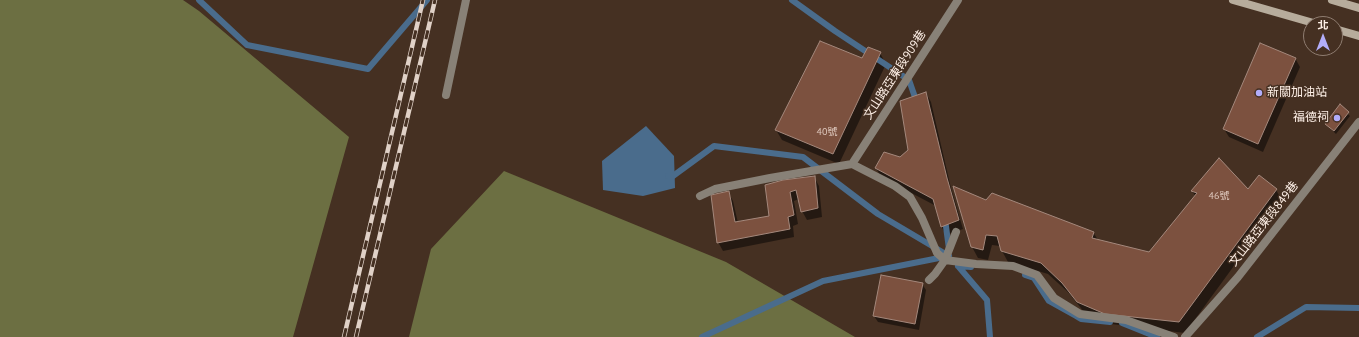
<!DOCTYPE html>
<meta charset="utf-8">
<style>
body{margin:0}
#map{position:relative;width:1359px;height:337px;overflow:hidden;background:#453022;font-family:"PT Sans","Noto Sans TC",sans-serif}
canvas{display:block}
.north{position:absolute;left:1303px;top:16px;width:40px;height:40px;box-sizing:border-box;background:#453022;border:1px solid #8f7d71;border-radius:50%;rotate:0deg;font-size:11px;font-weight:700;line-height:16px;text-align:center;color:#fef0e7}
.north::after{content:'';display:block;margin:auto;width:14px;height:18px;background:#b2adf9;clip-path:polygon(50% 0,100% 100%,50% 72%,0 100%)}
</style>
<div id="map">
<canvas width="1359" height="337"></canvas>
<div class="north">北</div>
</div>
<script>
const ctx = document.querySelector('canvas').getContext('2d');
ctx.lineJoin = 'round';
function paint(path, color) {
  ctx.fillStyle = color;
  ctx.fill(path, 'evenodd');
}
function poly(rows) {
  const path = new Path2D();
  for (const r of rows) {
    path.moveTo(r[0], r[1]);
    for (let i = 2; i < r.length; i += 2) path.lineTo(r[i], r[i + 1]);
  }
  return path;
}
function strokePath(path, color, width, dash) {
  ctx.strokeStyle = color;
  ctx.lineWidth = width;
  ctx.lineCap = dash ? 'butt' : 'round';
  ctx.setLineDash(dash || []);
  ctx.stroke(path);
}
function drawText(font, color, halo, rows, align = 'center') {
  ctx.font = font + ' "PT Sans","Noto Sans TC",sans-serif';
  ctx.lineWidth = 3;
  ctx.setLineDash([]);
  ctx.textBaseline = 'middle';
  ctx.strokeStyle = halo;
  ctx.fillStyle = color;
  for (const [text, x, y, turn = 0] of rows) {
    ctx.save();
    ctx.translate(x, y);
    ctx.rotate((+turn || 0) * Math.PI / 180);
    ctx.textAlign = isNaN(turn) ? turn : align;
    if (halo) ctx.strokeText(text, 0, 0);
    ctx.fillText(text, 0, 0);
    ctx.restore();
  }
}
const forest = poly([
 [0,0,183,0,199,11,349,137,293,337,0,337],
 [504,171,726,262,855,337,409,337,431,249]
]);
const water = poly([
 [646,126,674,156,675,188,643,196,603,190,602,161]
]);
const shadow = poly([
 [880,53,886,64,839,164,782,140,776,130,863,59],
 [1295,58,1300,67,1263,152,1229,137,1224,129],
 [926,93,931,102,951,188,963,229,946,235,941,226,936,206,881,177,876,168,900,158,909,151],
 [1340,106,1350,116,1336,134,1326,124],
 [814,177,819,186,822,217,807,220,802,211,799,199,794,201,798,224,793,226,794,237,723,251,718,242,728,192,733,201,738,223,770,217,766,186],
 [1276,190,1282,200,1185,333,1111,324,1084,312,1069,293,1048,274,1008,262,1002,251,1000,246,992,245,988,260,978,258,972,247,986,201,1093,232,1098,240,1149,253,1196,197,1192,191],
 [922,284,926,290,919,330,878,322,874,316]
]);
const stream = poly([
 [199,0,247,45,368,69,427,0],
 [792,0,835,31,909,80,917,103],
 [668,176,673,176,714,146,803,157,878,214,949,256],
 [945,219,949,249],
 [958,266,971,267],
 [958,266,987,300,990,337],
 [1025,275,1034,278,1049,301,1076,316,1081,319,1110,322],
 [1122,323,1157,337],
 [702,337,823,281,944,257],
 [1257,337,1306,307,1359,308]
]);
const building = poly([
 [820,41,862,58,868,47,881,52,833,154,775,130,820,41],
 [1260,43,1296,58,1258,144,1223,129,1260,43],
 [926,92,947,178,959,220,941,227,933,199,875,168,884,152,900,157,908,150,900,101,926,92],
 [1340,104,1349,112,1334,131,1325,124,1340,104],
 [1219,158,1248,189,1259,175,1277,189,1179,322,1105,314,1077,302,1062,283,1041,263,1001,251,997,236,986,235,983,250,971,247,953,186,986,200,992,193,1094,232,1092,238,1149,252,1197,193,1191,191,1219,158],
 [815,176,818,208,801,212,796,190,790,192,794,215,788,217,790,229,717,243,711,195,729,191,735,222,769,216,765,185,783,180,815,176],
 [881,275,923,283,915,324,873,316,881,275]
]);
const service = poly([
 [852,164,958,0],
 [700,196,715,189,770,178,852,164,895,186,910,197,922,218,937,253,945,260,935,274,929,280],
 [956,232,945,260,976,264,1013,266,1037,275,1054,298,1080,314,1126,320,1174,337],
 [1185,337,1238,277,1359,122]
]);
const minor = poly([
 [446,95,466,0]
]);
const secondary = poly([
 [1233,0,1317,24],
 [1332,0,1359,8],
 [1335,29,1359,36]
]);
const rail = poly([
 [344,337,423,0],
 [356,337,435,0]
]);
const markers = [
 [1259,93,4,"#b2adf9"],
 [1337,118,4,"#b2adf9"]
];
const numberNames = [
 ["40號",827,132],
 ["46號",1219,196]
];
const streetNames = [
 ["文山路亞東段909巷",895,75,-57],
 ["文山路亞東段849巷",1264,224,-52]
];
const poiNames = [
 ["新關加油站",1267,93],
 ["福德祠",1329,118,"right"]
];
paint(forest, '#6c6f42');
paint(water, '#4a6c8c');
paint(shadow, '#0007');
strokePath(stream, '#4a6c8c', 6);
paint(building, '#7c513f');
strokePath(building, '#a4887c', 1);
strokePath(service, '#888177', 8);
strokePath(minor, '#888177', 8);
strokePath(secondary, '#b7ac9c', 8);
strokePath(rail, '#e0d1c7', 4.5);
strokePath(rail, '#453022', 3, [9]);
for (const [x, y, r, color] of markers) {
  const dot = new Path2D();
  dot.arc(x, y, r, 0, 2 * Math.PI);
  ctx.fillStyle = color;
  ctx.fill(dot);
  strokePath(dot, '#453022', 1.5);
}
drawText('10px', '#dec8bd', null, numberNames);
drawText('12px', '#fef0e7', '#453022', streetNames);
drawText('12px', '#fef0e7', '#453022', poiNames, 'left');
</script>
